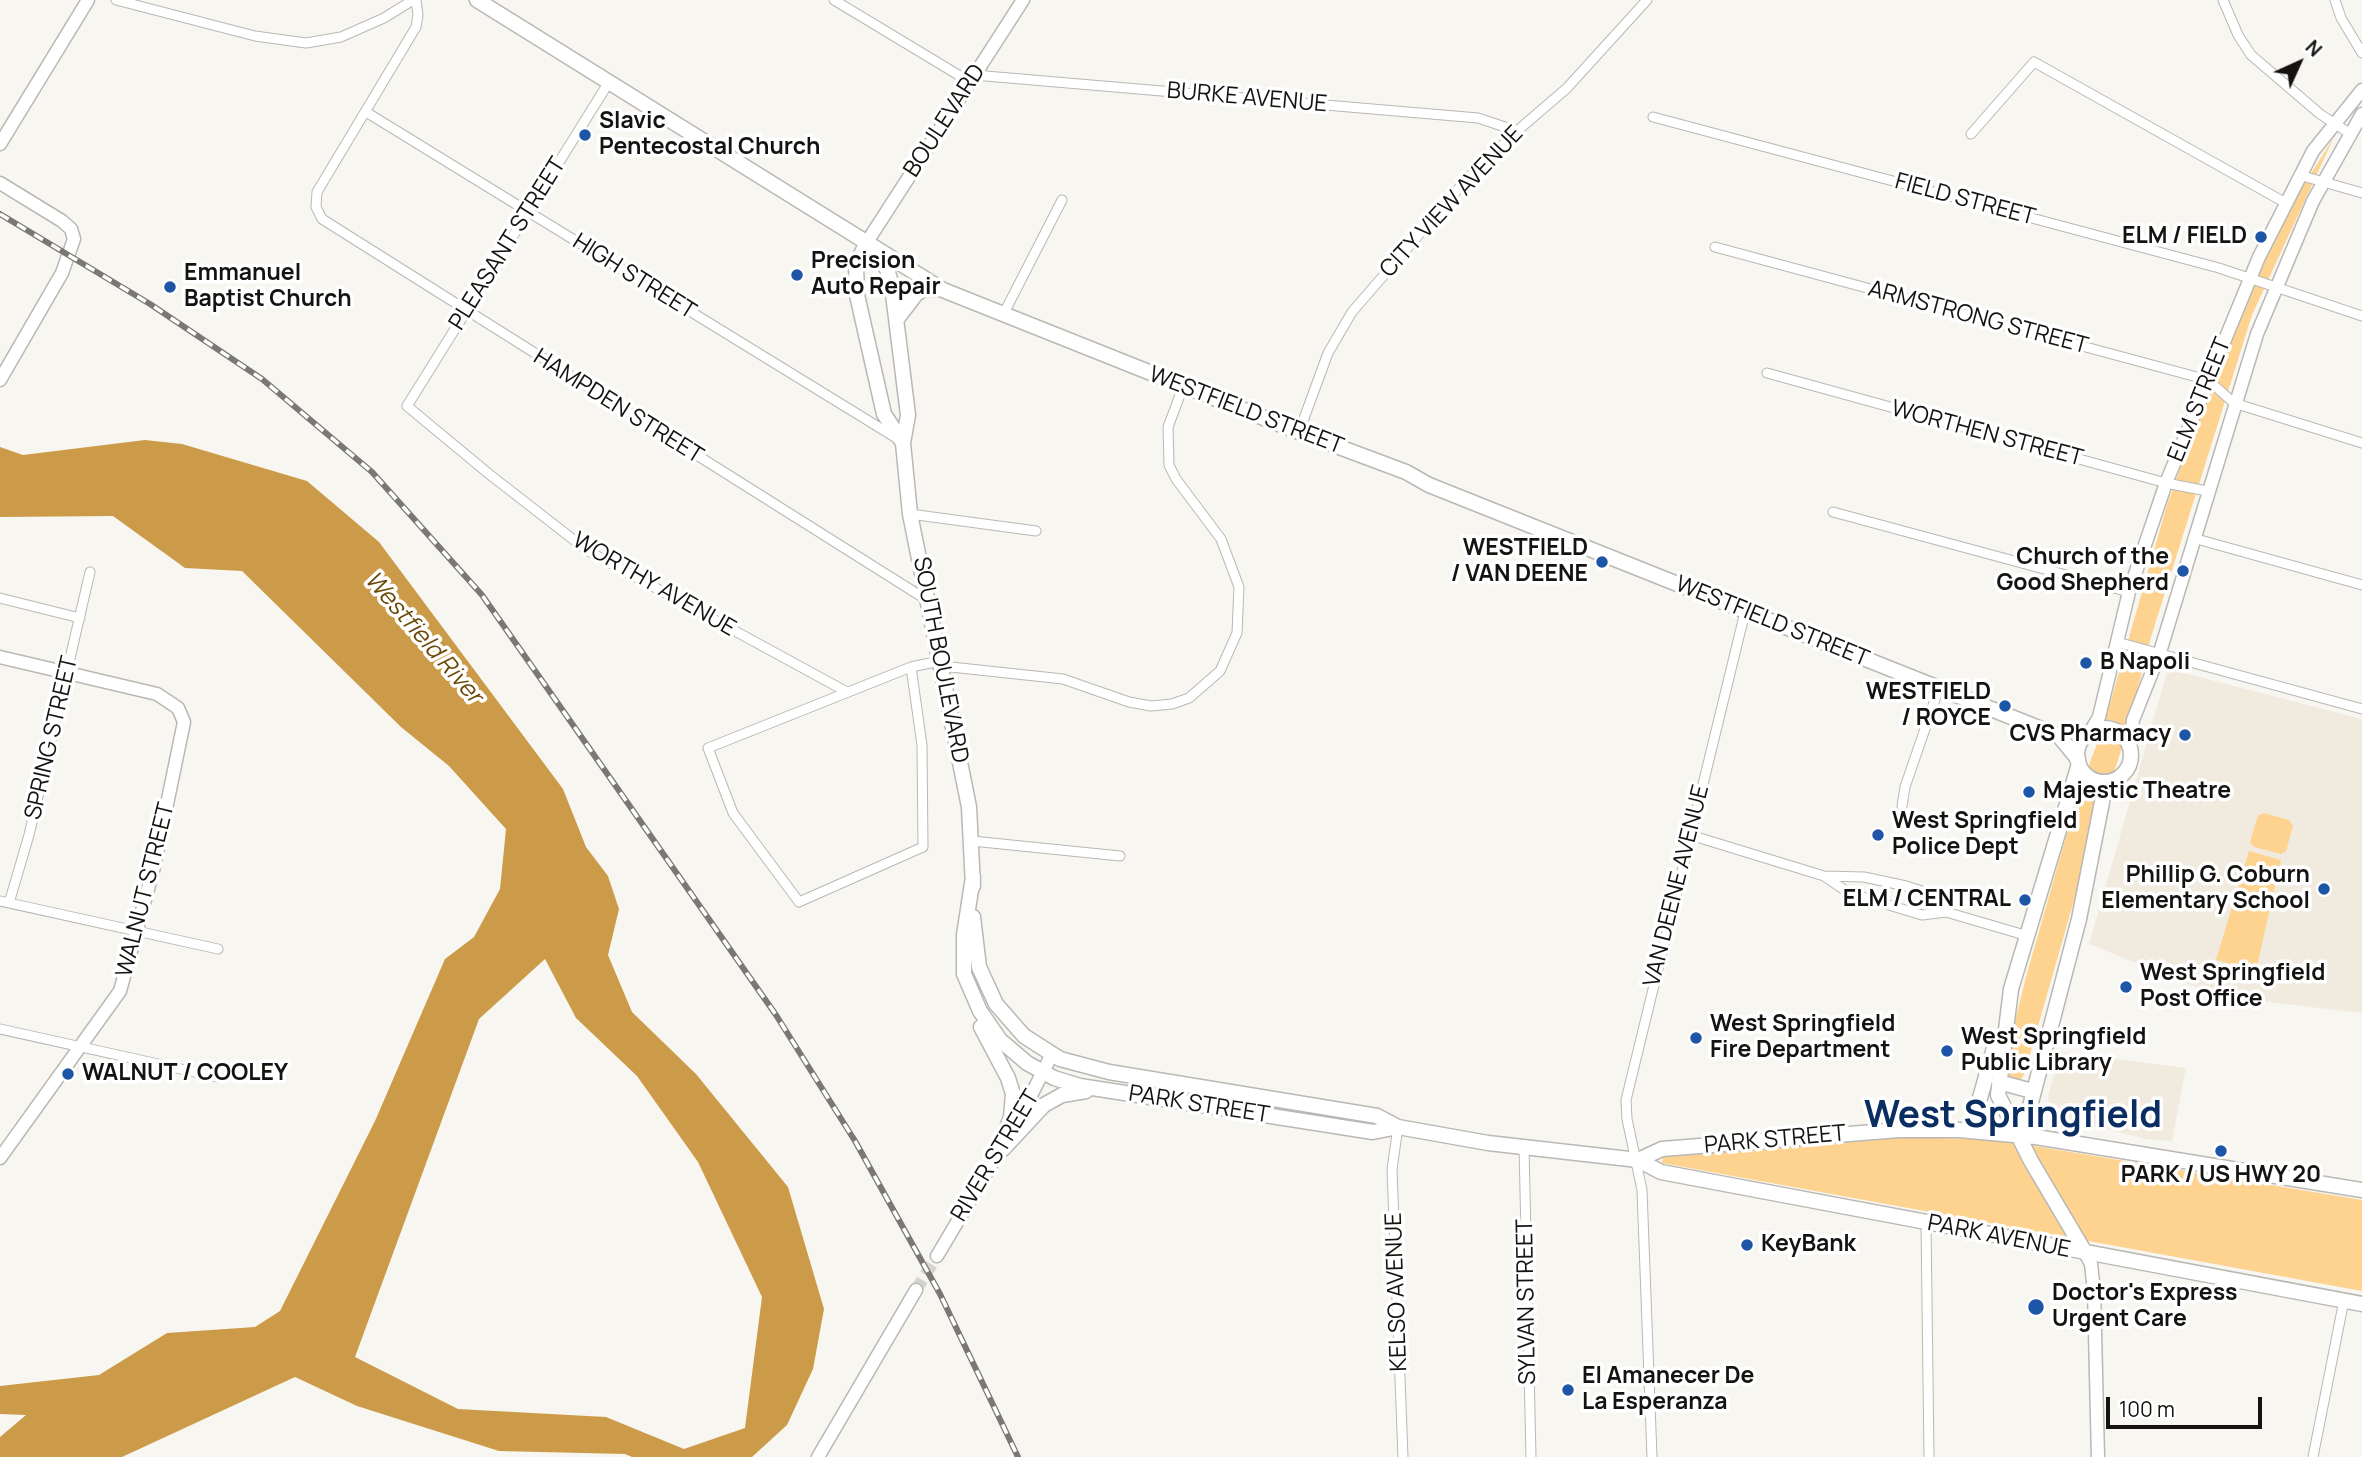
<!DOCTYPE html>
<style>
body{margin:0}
#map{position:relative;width:2362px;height:1457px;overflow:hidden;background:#f8f6f1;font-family:Manrope,sans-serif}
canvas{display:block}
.north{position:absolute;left:2264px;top:28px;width:70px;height:70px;-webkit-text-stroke:5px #fff;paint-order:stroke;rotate:45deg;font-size:19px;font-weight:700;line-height:28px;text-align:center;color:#141311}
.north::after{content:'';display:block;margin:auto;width:24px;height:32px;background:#141311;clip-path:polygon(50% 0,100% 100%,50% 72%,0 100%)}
.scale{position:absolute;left:2106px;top:1397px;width:156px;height:32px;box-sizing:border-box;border:4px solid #141311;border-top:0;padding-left:9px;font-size:21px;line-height:24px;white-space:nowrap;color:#141311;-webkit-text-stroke:5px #fff;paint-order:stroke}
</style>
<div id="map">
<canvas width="2362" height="1457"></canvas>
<div class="north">N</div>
<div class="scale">100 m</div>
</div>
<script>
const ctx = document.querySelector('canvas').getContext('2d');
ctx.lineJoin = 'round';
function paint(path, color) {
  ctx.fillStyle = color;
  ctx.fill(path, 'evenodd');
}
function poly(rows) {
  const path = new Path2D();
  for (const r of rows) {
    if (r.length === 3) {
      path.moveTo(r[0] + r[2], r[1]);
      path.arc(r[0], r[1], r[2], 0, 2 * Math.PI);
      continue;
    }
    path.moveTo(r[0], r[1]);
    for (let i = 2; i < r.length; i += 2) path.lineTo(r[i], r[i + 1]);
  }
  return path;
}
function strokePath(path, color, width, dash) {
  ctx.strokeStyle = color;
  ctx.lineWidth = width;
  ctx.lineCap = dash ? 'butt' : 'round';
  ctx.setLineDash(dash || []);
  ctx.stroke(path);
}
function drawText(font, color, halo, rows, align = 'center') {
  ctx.font = font + ' Manrope,sans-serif';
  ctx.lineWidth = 7;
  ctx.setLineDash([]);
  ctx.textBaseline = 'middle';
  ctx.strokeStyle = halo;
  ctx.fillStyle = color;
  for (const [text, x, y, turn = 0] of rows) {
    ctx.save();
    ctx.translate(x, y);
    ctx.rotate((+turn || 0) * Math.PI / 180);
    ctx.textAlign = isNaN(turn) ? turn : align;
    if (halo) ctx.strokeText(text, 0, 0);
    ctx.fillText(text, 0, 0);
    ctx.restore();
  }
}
const built = poly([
 [2168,669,2362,719,2362,1013,2235,998,2206,991,2089,944],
 [2060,1052,2186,1068,2172,1141,2145,1139,2057,1116,2050,1108,2048,1096]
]);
const green = poly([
 [2334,137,2252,315,2151,637,2125,738,2085,862,2024,1075,2018,1082,2010,1080,2008,1076,2015,1021,2026,977,2079,791,2103,728,2167,505,2192,435,2262,267,2292,204],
 [2263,813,2289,820,2293,826,2286,851,2281,854,2254,847,2250,842,2258,816],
 [2249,851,2281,860,2256,970,2216,960],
 [1910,1137,1998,1140,2362,1200,2362,1291,1662,1163,1663,1157]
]);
const water = poly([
 [145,440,182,444,307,481,379,542,563,789,586,847,608,876,619,909,608,955,632,1012,696,1074,788,1187,824,1309,813,1369,787,1425,752,1457,632,1457,625,1454,499,1451,357,1406,295,1377,122,1457,0,1457,0,1437,26,1415,0,1414,0,1386,99,1375,167,1333,255,1327,280,1311,375,1121,445,959,474,937,500,889,506,829,449,766,401,727,242,571,185,568,113,516,0,517,0,447,23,455],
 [545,959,576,1018,637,1076,698,1162,762,1297,745,1428,684,1449,606,1417,458,1409,355,1357,479,1019]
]);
const secondaryTunnel = poly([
 [916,1290,937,1256]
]);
const street = poly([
 [116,0,255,36,306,43,341,37,384,18,413,0],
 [416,0,418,15,416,27,317,192,316,207,322,219,927,600],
 [834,0,970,82],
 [2223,0,2238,35,2251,55,2320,114,2349,133],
 [2335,0,2341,18,2362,53],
 [974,75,1478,118,1517,131],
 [609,82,407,406,489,474,588,551,847,692],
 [366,112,898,439],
 [1653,117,2219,268,2362,316],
 [1971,134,2034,62,2284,202],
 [2299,175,2362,193],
 [1715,247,2208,380,2234,403,2362,443],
 [1003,315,1062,200],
 [1767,373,2166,483,2207,491],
 [1299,432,1328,353,1352,312,1467,179,1517,131,1567,88,1647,0],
 [1833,512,2129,592],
 [910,514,1036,531],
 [2193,538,2362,585],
 [0,598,80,618],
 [2117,642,2362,709],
 [911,667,922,745,923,847,799,902,733,813,708,748,911,667,940,661,951,667,1063,679,1129,702,1151,706,1172,704,1189,698,1220,671,1237,633,1239,587,1221,539,1176,479,1169,465,1168,427,1183,387],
 [1902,806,1905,787,1939,688],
 [1690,835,1824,876,1864,877,1906,886,1925,892,1946,912,2028,936],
 [972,841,1120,856],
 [1824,876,1849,893,1922,915,1946,912],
 [0,901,218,949],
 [9,903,29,835,90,572],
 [0,1029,217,1077],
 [1398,1127,1392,1169,1403,1457],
 [1524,1147,1531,1457],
 [1926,1222,1929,1457],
 [1652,1457,1642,1190,1627,1119,1626,1100,1745,612],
 [2313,1457,2344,1300]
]);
const secondary = poly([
 [0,144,88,0],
 [0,183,62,221,71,229,74,239,62,273,0,380],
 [867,242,1023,0],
 [0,657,157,694,178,708,184,722,154,867,120,991,0,1158],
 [2090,732,2099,717,2129,592,2166,483,2259,257,2313,151,2362,90],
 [2130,746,2133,720,2160,652,2257,334,2313,201,2362,114],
 [2086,1254,2091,1264,2094,1291,2098,1457],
 [937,1256,1022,1113,1052,1054],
 [818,1457,916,1290]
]);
const primary = poly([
 [477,0,943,290,1299,432,1406,472,1429,485,2059,736,2078,759],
 [867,242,856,265,857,295,884,414,903,443],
 [876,253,887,269,892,286,908,415,903,443,910,514,969,807,973,886],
 [897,319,916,294,924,289,940,289],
 [2104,755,27],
 [2079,764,2011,989,1998,1095,2031,1161,2086,1254],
 [973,877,964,935,964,974,980,1011,1000,1040,1027,1063,1054,1078,1080,1086,1373,1132,1398,1127,1488,1143,1638,1160,1662,1149,1899,1130,1959,1130,2036,1137,2362,1190],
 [973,917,979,967,996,1004,1024,1036,1060,1059,1109,1072,1377,1116,1398,1127],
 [981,1027,1008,1078,1013,1094,1011,1117,997,1155],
 [1999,1082,2032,1091],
 [1971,1130,1996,1041],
 [2022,1137,2079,919,2103,797,2114,780],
 [1003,1149,1044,1105,1062,1095,1086,1091],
 [1638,1160,1661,1172,2362,1304]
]);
const rail = poly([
 [0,214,150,304,262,379,372,472,482,595,776,1015,855,1141,940,1294,1018,1457]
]);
const markers = [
 [585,135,7,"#1e56a7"],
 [2261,237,7,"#1e56a7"],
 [797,275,7,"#1e56a7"],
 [170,287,7,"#1e56a7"],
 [1602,562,7,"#1e56a7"],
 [2183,571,7,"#1e56a7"],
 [2086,663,7,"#1e56a7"],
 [2005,706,7,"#1e56a7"],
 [2185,735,7,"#1e56a7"],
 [2029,792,7,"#1e56a7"],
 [1878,835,7,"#1e56a7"],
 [2324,889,7,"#1e56a7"],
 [2025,900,7,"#1e56a7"],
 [2126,987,7,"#1e56a7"],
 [1696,1038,7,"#1e56a7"],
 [1947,1051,7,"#1e56a7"],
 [68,1074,7,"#1e56a7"],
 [2221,1151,7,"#1e56a7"],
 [1747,1245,7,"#1e56a7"],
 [2036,1307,9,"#1e56a7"],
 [1568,1390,7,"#1e56a7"]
];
const streetNames = [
 ["BURKE AVENUE",1247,98,5],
 ["BOULEVARD",945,121,-57],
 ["FIELD STREET",1965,200,15],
 ["CITY VIEW AVENUE",1452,202,-47],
 ["PLEASANT STREET",508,244,-58],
 ["HIGH STREET",634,277,32],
 ["ARMSTRONG STREET",1978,318,15],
 ["ELM STREET",2200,400,-68],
 ["HAMPDEN STREET",618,407,32],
 ["WESTFIELD STREET",1246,411,21],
 ["WORTHEN STREET",1987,434,15],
 ["WORTHY AVENUE",654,585,30],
 ["WESTFIELD STREET",1772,622,22],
 ["SOUTH BOULEVARD",940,660,79],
 ["SPRING STREET",52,738,-77],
 ["VAN DEENE AVENUE",1677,886,-76],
 ["WALNUT STREET",146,890,-76],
 ["PARK STREET",1199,1105,9],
 ["PARK STREET",1775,1140,-5],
 ["RIVER STREET",996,1156,-59],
 ["PARK AVENUE",1999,1237,11],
 ["KELSO AVENUE",1397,1292,-92],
 ["SYLVAN STREET",1527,1302,-91]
];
const poiNames = [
 ["Slavic",599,122],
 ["Pentecostal Church",599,148],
 ["ELM / FIELD",2247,237,"right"],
 ["Precision",811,262],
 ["Auto Repair",811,288],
 ["Emmanuel",184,274],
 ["Baptist Church",184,300],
 ["WESTFIELD",1588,549,"right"],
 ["/ VAN DEENE",1588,575,"right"],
 ["Church of the",2169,558,"right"],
 ["Good Shepherd",2169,584,"right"],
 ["B Napoli",2100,663],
 ["WESTFIELD",1991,693,"right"],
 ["/ ROYCE",1991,719,"right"],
 ["CVS Pharmacy",2171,735,"right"],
 ["Majestic Theatre",2043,792],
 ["West Springfield",1892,822],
 ["Police Dept",1892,848],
 ["Phillip G. Coburn",2310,876,"right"],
 ["Elementary School",2310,902,"right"],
 ["ELM / CENTRAL",2011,900,"right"],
 ["West Springfield",2140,974],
 ["Post Office",2140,1000],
 ["West Springfield",1710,1025],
 ["Fire Department",1710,1051],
 ["West Springfield",1961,1038],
 ["Public Library",1961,1064],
 ["WALNUT / COOLEY",82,1074],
 ["PARK / US HWY 20",2221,1176,"center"],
 ["KeyBank",1761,1245],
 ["Doctor's Express",2052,1294],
 ["Urgent Care",2052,1320],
 ["El Amanecer De",1582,1377],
 ["La Esperanza",1582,1403]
];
const waterNames = [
 ["Westfield River",423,638,49]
];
const townNames = [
 ["West Springfield",2013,1117]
];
paint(built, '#f0eadf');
paint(green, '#fdd38f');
paint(water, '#cb9b49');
strokePath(secondaryTunnel, '#d6d4cf', 12, [12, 6]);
strokePath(street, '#bab8b4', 11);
strokePath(secondary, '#bab8b4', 15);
strokePath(primary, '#bab8b4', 17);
strokePath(street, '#fff', 9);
strokePath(secondary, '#fff', 12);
strokePath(primary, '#fff', 14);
strokePath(rail, '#7a7875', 6);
strokePath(rail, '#fff', 3.5, [10]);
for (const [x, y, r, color] of markers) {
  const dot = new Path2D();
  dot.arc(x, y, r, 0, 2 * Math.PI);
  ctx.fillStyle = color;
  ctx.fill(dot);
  strokePath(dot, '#fff', 2.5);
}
drawText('23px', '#141311', '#fff', streetNames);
drawText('bold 23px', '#141311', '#fff', poiNames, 'left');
drawText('italic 24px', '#6b4a08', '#fff', waterNames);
drawText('bold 37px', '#0a2e61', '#fff', townNames);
</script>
